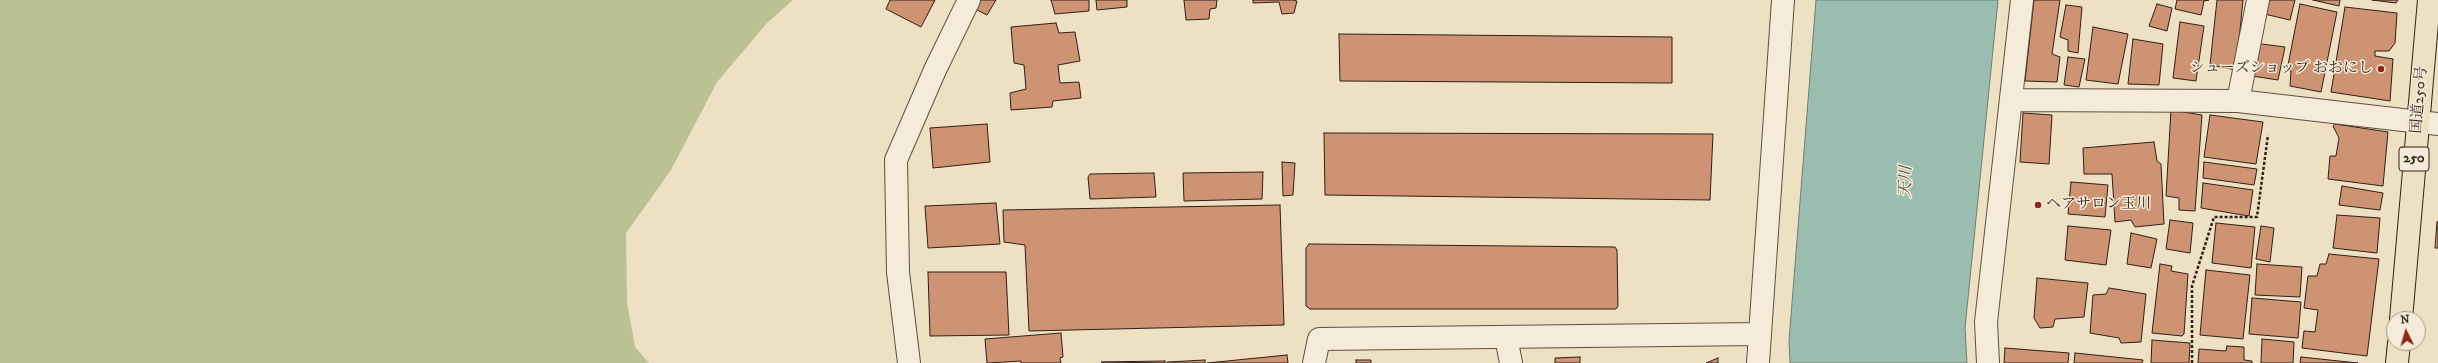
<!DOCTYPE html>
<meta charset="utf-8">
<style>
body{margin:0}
#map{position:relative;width:2438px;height:363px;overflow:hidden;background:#eee0c3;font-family:"IM FELL DW Pica",serif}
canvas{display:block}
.north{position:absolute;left:2386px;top:311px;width:40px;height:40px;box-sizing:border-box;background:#f4ebd8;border:1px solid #a5998b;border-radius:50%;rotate:355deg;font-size:11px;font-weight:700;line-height:16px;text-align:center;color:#2f1f18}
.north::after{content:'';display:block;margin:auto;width:14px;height:18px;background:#8f2418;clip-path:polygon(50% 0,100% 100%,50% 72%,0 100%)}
</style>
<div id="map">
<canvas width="2438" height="363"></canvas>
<div class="north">N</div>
</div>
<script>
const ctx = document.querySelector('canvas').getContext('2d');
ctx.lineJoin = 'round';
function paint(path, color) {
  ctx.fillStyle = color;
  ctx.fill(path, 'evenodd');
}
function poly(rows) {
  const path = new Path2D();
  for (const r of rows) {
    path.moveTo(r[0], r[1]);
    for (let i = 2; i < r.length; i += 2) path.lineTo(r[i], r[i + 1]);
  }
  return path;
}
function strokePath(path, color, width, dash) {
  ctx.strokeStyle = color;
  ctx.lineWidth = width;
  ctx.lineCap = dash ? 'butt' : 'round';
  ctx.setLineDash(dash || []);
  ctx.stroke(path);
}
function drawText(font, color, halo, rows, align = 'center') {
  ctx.font = font + ' "IM FELL DW Pica","Noto Serif JP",serif';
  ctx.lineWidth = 3;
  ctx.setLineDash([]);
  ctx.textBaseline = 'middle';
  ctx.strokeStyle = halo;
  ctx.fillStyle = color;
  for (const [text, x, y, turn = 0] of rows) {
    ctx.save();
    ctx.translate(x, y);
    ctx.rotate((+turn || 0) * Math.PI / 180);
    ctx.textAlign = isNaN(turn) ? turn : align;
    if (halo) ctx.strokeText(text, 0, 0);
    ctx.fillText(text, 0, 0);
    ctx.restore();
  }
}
const green = poly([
 [0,0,793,0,767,23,717,82,671,170,626,233,627,302,635,347,649,363,0,363]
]);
const water = poly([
 [1816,0,1998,0,1965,328,1967,363,1790,363,1789,341,1816,0]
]);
const building = poly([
 [890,0,935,0,921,27,886,9,890,0],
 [977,0,996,0,987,15,973,8,977,0],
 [1051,0,1089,0,1089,11,1055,14,1051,0],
 [1096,0,1127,0,1127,7,1097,10,1096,0],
 [1184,0,1217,0,1216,8,1210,9,1209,19,1186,20,1184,0],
 [1253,0,1293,0,1297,1,1294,13,1282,14,1279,2,1253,3,1253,0],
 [2034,0,2060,0,2052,54,2060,57,2057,82,2025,81,2034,0],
 [2177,0,2209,0,2204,1,2201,15,2175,9,2177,0],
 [2217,0,2243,0,2236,70,2210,65,2217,0],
 [2263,0,2295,0,2290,20,2260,13,2263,0],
 [2313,0,2340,0,2339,6,2313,0],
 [2372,0,2398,0,2396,3,2372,0],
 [2157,4,2172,8,2167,31,2149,26,2157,4],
 [2300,4,2337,12,2321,92,2290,86,2291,71,2287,70,2300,4],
 [2066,5,2082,7,2078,53,2068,51,2068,40,2060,37,2066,5],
 [2345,7,2397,13,2395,43,2389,51,2375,51,2375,56,2393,59,2390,101,2331,92,2345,7],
 [2180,22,2204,26,2196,81,2173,78,2180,22],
 [1056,23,1059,33,1075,32,1080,61,1058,65,1060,83,1079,82,1081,98,1053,101,1052,107,1011,110,1010,93,1026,89,1024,65,1014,63,1011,27,1056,23],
 [2093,27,2128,34,2118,84,2086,80,2093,27],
 [1339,34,1672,37,1672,83,1340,81,1339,34],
 [2133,39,2163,44,2159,85,2128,84,2133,39],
 [2254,43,2285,47,2278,80,2252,76,2254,43],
 [2068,57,2085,59,2079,87,2064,85,2068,57],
 [2171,110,2202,115,2195,211,2179,210,2179,198,2166,196,2171,110],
 [2023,113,2052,115,2049,164,2020,162,2023,113],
 [2210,115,2263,122,2256,164,2204,157,2210,115],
 [987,124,990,162,933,168,930,128,987,124],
 [2335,124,2388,132,2383,186,2328,179,2330,156,2336,156,2339,138,2333,126,2335,124],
 [1324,133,1713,134,1710,200,1325,195,1324,133],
 [2154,142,2157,161,2161,164,2164,224,2135,227,2131,220,2115,222,2112,174,2084,174,2083,148,2154,142],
 [1282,162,1295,163,1293,195,1283,196,1282,162],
 [2204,162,2257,169,2254,185,2203,178,2204,162],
 [1263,172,1262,199,1184,201,1183,173,1263,172],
 [1154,173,1156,197,1090,199,1088,177,1090,174,1154,173],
 [2071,182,2108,185,2105,217,2068,214,2071,182],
 [2203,183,2253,190,2249,216,2201,208,2203,183],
 [2342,186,2383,193,2380,210,2339,205,2342,186],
 [996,203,1000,244,928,248,925,206,996,203],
 [1280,205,1284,325,1029,331,1025,245,1004,242,1003,210,1280,205],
 [2337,215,2380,218,2377,253,2333,248,2337,215],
 [2170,220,2193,223,2190,253,2166,249,2170,220],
 [2437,222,2438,222,2438,248,2435,248,2437,222],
 [2216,223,2255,227,2251,268,2212,263,2216,223],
 [2068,226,2111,230,2106,265,2065,260,2068,226],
 [2261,226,2274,228,2270,262,2256,259,2261,226],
 [2131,233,2157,239,2151,268,2127,264,2131,233],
 [1309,244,1615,247,1617,250,1618,306,1616,309,1310,309,1306,306,1306,248,1309,244],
 [2329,254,2379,259,2367,356,2302,348,2304,331,2315,332,2318,310,2304,308,2308,276,2317,276,2320,264,2326,264,2329,254],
 [2160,264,2172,266,2171,271,2188,274,2184,334,2182,336,2152,333,2160,264],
 [2257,264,2302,267,2300,297,2255,295,2257,264],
 [2206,270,2250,275,2243,339,2200,335,2206,270],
 [928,272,1006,272,1009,335,930,336,928,272],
 [2037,278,2088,283,2084,317,2055,319,2053,327,2040,328,2034,318,2037,278],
 [2109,288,2146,294,2141,342,2121,343,2119,338,2090,333,2093,295,2106,294,2109,288],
 [2252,298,2301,302,2298,338,2249,334,2252,298],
 [1061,333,1063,357,1060,358,1061,363,1021,363,1021,361,987,363,985,339,1061,333],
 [2262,339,2294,342,2293,363,2261,363,2262,339],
 [2152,340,2190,343,2189,363,2151,363,2152,340],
 [2227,346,2244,347,2244,360,2252,361,2252,363,2198,363,2199,349,2226,351,2227,346],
 [2005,348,2069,353,2068,363,2004,363,2005,348],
 [2075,353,2143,360,2142,363,2074,363,2075,353],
 [1287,355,1288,363,1207,363,1287,355],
 [1580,357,1580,363,1555,363,1555,358,1580,357],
 [2301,357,2358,363,2300,363,2301,357],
 [1718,358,1718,363,1706,363,1718,358],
 [1205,360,1205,363,1167,363,1167,362,1205,360],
 [1356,360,1371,360,1371,363,1356,363,1356,360],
 [1165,361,1165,363,1101,362,1165,361]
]);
const path = poly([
 [2192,363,2192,286,2214,217,2257,217,2268,135]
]);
const minor = poly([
 [2011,100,2238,101,2438,124],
 [2238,101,2258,0],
 [1506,337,1511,363],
 [909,363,898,272,896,160,935,70,969,0],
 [1314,363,1319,339,1759,334],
 [1758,363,1783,0],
 [1988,363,1986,322,2022,0]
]);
const highway = poly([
 [2401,319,2429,0],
 [2397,363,2399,343]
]);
const markers = [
 [2381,69,4,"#8f2418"],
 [2038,205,4,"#8f2418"]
];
const shields = [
 [2414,159,30]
];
const shieldNames = [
 ["250",2414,159]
];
const poiNames = [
 ["シューズショップ おおにし",2373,69],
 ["ヘアサロン玉川",2046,205,"left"]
];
const streetNames = [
 ["国道250号",2420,100,-85]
];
const waterNames = [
 ["天川",1907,182,-88]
];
paint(green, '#bbc192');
paint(water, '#9abdaf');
strokePath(water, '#6f7e73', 1);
paint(building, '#ce9372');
strokePath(building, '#2f1f18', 1);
strokePath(minor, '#5f4f43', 24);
strokePath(highway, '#2f1f18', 24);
strokePath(path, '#2f1f18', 2.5, [3, 2]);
strokePath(minor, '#f4ebd8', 22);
strokePath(highway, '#eee0c3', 22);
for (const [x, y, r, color] of markers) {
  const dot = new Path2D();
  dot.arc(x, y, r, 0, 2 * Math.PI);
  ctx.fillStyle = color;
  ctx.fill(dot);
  strokePath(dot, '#f4ebd8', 1.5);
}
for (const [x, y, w] of shields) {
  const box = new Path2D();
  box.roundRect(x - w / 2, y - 12, w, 24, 3);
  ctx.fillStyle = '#f4ebd8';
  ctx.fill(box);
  strokePath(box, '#2f1f18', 1);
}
drawText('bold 14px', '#2f1f18', null, shieldNames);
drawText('15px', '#2f1f18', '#f4ebd8', poiNames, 'right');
drawText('15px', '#2f1f18', '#f4ebd8', streetNames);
drawText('italic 16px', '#4f4e45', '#f4ebd8', waterNames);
</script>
